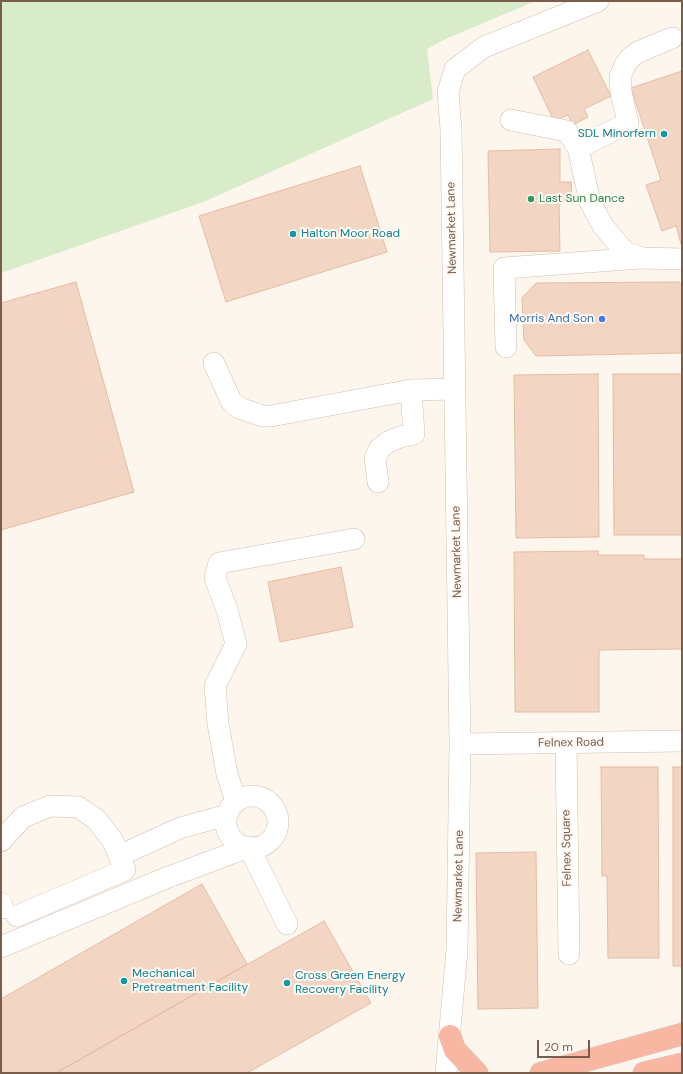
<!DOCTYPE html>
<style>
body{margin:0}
#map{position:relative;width:683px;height:1074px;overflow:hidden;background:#fdf6ec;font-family:"DM Sans",sans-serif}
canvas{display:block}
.frame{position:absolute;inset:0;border:2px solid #7a5c4d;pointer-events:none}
.scale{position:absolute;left:537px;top:1040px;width:53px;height:18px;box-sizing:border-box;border:2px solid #7a5c4d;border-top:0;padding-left:5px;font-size:12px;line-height:14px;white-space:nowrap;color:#7a5c4d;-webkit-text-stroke:3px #fffaf3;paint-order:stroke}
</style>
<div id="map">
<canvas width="683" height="1074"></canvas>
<div class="frame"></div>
<div class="scale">20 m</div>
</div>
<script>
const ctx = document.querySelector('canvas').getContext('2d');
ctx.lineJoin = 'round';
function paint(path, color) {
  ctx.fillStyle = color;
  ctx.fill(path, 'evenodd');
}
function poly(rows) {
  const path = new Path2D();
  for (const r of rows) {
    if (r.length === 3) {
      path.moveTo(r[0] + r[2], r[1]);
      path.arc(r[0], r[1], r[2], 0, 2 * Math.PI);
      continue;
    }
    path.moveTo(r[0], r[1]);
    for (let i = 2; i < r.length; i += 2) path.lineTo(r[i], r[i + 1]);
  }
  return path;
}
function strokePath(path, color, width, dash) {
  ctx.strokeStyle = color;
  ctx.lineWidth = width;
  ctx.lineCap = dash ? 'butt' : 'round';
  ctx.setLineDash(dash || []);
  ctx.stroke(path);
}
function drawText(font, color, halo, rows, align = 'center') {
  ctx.font = font + ' "DM Sans",sans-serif';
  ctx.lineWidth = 4;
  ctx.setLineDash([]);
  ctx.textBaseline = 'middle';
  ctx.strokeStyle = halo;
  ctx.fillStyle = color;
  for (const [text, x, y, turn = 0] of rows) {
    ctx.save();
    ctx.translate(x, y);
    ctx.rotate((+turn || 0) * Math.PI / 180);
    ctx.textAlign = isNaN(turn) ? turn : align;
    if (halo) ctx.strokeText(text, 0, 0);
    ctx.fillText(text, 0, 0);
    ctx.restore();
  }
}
const green = poly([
 [1,1,536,1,448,38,427,49,433,99,206,201,1,273]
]);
const building = poly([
 [588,50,611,96,584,109,588,117,573,125,568,115,554,121,533,77,588,50],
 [682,71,682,244,681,244,676,226,662,231,646,185,661,180,631,88,682,71],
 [560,149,560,182,571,182,572,201,559,201,560,251,490,252,488,151,560,149],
 [360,166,387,252,226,302,199,216,360,166],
 [76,282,134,492,1,530,1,303,76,282],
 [679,282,682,285,681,353,536,356,524,340,522,298,536,283,679,282],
 [598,374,599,537,516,538,514,375,598,374],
 [613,374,682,374,682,535,614,535,613,374],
 [598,551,598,555,644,555,644,559,682,559,682,649,599,650,599,712,515,712,514,552,598,551],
 [341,567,353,627,280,642,268,582,341,567],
 [601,767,658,767,659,958,608,958,607,876,602,876,601,767],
 [673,767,682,767,682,966,673,966,673,767],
 [536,852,538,1008,478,1009,476,853,536,852],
 [202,884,247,964,56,1073,1,1073,1,999,202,884],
 [324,921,371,1003,247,1073,56,1073,324,921]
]);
const minor = poly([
 [511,120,567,131,578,148,590,202,603,226,625,252,642,258,682,259],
 [578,148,628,123,621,92,620,77,625,65,629,59,638,52,672,38],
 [506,347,504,268,641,258],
 [214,363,231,401,239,408,263,416,271,416,411,390,454,389],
 [378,482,375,459,379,449,388,442,400,437,414,434,411,390],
 [566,743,569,954],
 [460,744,682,741],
 [252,822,26],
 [236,801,227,774,218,724,215,686,236,644,227,610,215,578,219,563,354,539],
 [1,841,23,817,50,806,78,807,96,819,113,841,125,870,17,916],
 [119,856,180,828,227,815],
 [1,903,3,908],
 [1,947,166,878,249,847,287,924],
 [446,1073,457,950,460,744,451,129,448,92,455,69,484,47,598,1]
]);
const highway = poly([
 [450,1036,455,1050,477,1073],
 [541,1073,682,1034],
 [644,1073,682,1064]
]);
const markers = [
 [664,134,4,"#0f9aa8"],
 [531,199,4,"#2e9e5b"],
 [293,234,4,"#0f9aa8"],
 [602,319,4,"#3f7fe0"],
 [124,981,4,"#0f9aa8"],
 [287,983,4,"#0f9aa8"]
];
const cultureNames = [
 ["SDL Minorfern",656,134,"right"],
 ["Halton Moor Road",301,234],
 ["Mechanical",132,974],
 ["Pretreatment Facility",132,988],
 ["Cross Green Energy",295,976],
 ["Recovery Facility",295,990]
];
const leisureNames = [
 ["Last Sun Dance",539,199]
];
const streetNames = [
 ["Newmarket Lane",452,228,-91],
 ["Newmarket Lane",457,552,-91],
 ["Felnex Road",571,743,-1],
 ["Felnex Square",567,848,-91],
 ["Newmarket Lane",459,876,-89]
];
const shopNames = [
 ["Morris And Son",594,319]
];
paint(green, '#d8ecc9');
paint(building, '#f3d5c3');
strokePath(building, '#e6bba3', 1);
strokePath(minor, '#d1beb0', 22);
strokePath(highway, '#dad1cd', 23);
strokePath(minor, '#fff', 21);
strokePath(highway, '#f7b7a3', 22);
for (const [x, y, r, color] of markers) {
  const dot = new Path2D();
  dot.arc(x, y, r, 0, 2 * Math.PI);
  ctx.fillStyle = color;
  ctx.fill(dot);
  strokePath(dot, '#fffaf3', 1.5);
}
drawText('12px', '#0d838f', '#fffaf3', cultureNames, 'left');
drawText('12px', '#27864d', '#fffaf3', leisureNames, 'left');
drawText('12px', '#7a5c4d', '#fffaf3', streetNames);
drawText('12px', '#366cbe', '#fffaf3', shopNames, 'right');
</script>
